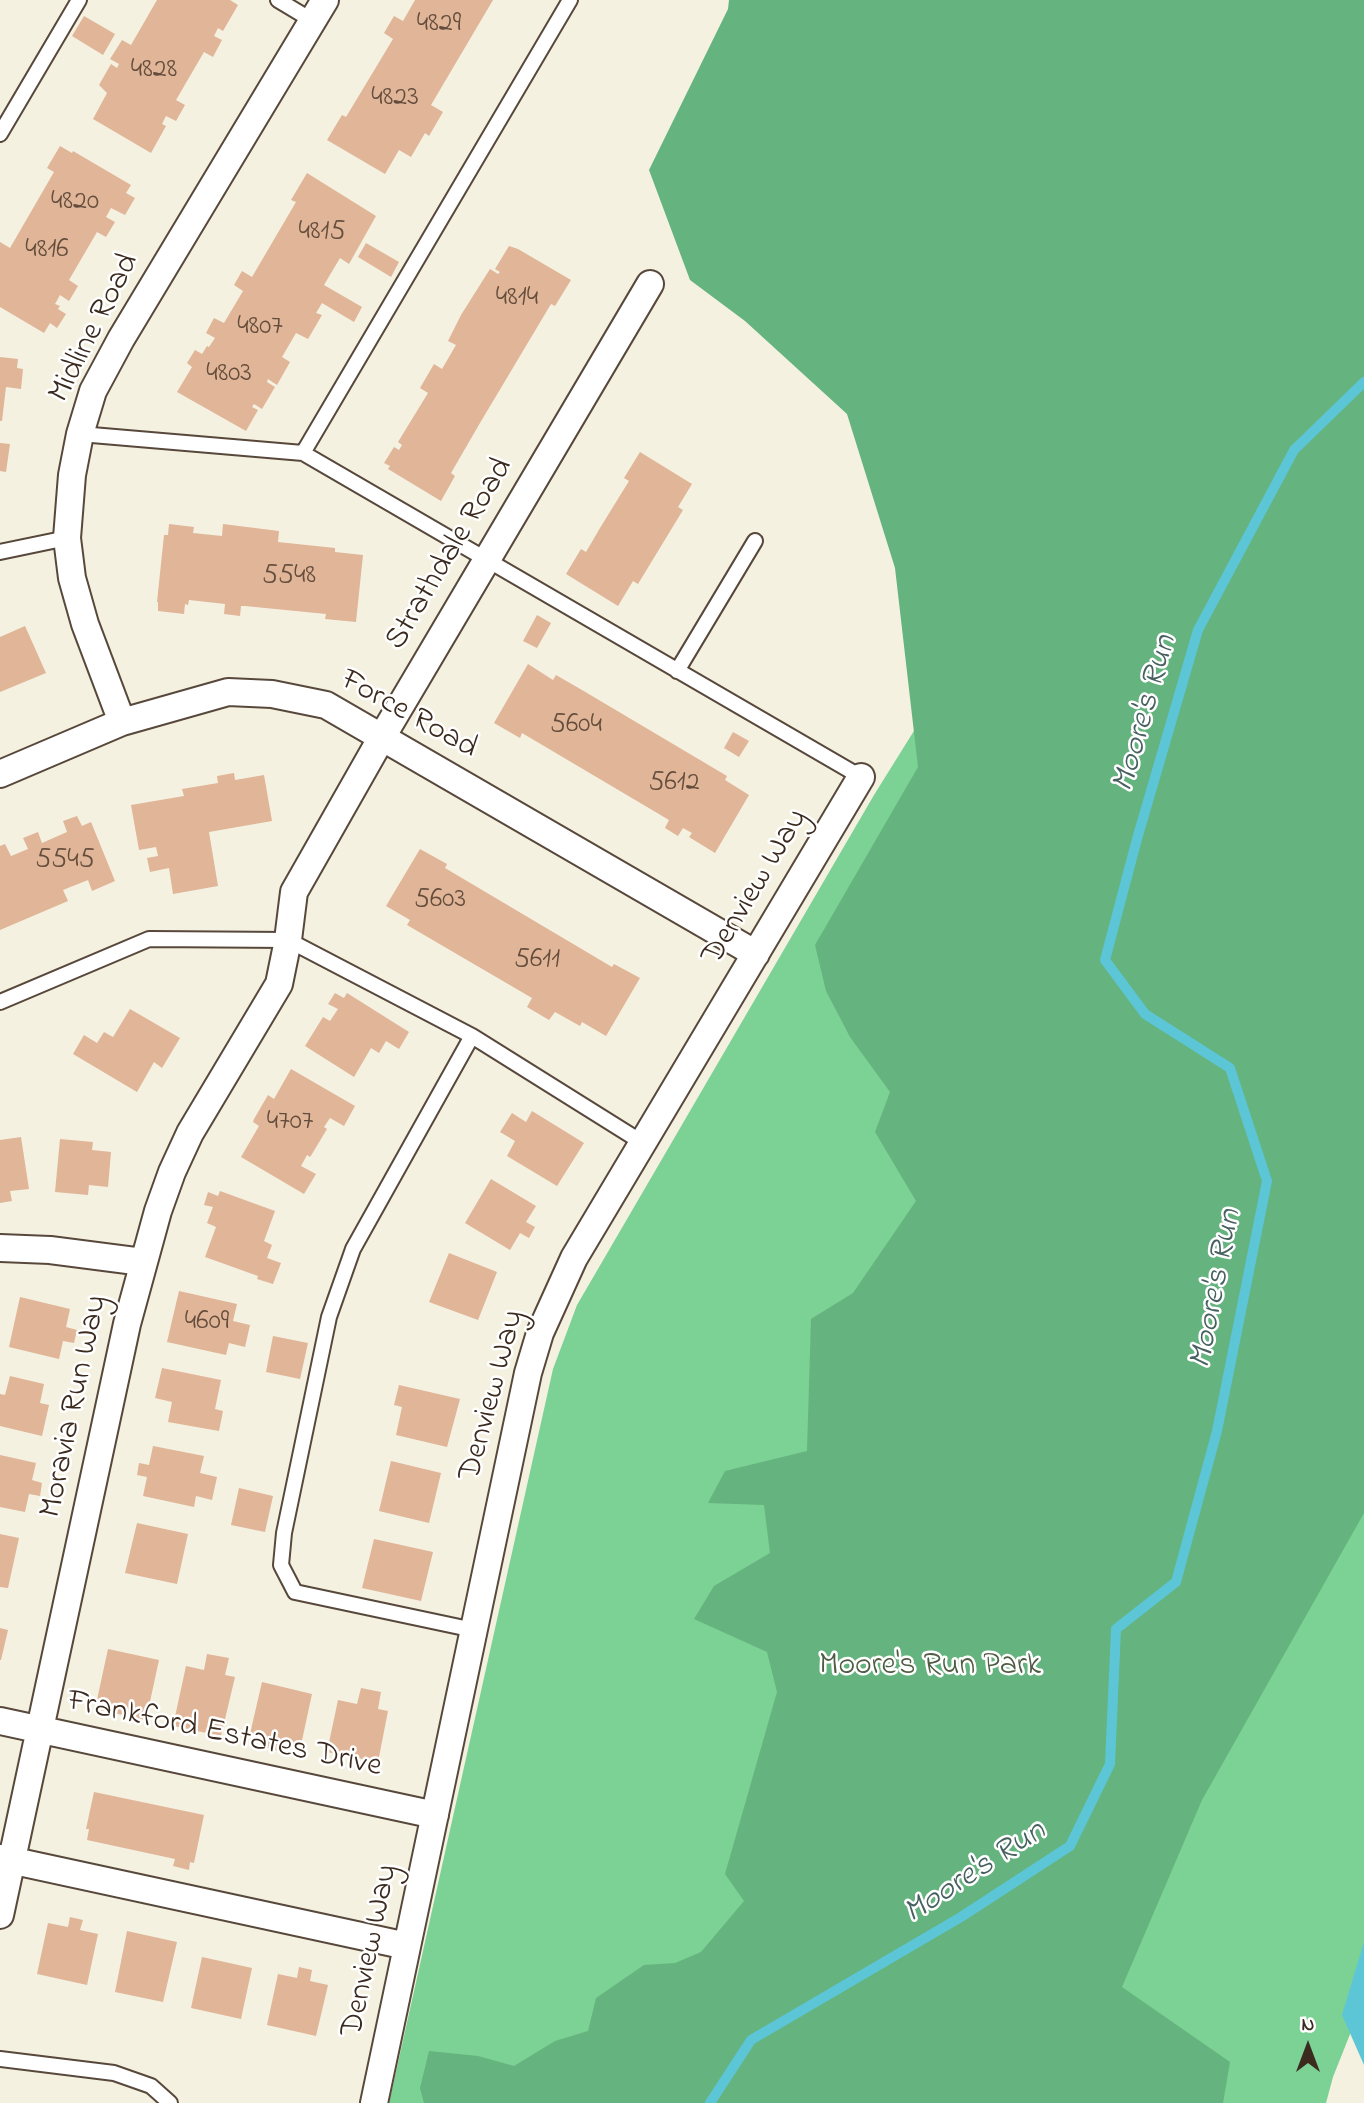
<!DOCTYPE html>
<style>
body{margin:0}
#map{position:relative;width:1364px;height:2103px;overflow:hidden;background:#f4f1e1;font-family:"Indie Flower",sans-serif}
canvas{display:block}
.north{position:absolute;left:1273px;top:2012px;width:70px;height:70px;-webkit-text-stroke:5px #fff;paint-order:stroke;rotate:0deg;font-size:19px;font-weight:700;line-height:28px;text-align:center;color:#3b2a1e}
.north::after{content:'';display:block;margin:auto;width:24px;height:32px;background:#3b2a1e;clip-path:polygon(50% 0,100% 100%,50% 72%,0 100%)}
</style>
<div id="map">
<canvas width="1364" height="2103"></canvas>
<div class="north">N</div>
</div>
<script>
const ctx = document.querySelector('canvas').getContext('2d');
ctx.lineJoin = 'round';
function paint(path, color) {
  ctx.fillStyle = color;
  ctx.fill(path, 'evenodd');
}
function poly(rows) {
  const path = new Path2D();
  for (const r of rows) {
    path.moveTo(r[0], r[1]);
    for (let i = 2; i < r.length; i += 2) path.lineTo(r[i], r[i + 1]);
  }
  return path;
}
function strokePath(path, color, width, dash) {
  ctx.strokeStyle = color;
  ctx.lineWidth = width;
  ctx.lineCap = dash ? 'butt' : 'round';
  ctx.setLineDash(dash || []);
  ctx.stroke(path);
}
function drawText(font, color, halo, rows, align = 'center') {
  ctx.font = font + ' "Indie Flower",sans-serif';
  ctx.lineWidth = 5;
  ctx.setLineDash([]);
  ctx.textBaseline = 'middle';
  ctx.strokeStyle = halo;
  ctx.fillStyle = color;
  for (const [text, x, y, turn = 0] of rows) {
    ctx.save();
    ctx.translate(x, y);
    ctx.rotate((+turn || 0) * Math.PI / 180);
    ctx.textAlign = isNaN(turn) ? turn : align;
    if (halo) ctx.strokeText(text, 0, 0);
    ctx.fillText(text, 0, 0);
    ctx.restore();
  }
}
const green = poly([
 [1364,9,1364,1999,1333,2077,1326,2103,389,2103,553,1369,577,1305,874,795]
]);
const forest = poly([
 [729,0,1364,0,1364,1513,1202,1800,1122,1987,1230,2062,1223,2103,424,2103,420,2088,429,2051,478,2056,514,2066,555,2041,588,2031,596,1998,644,1965,675,1963,701,1952,744,1901,725,1874,777,1692,767,1652,694,1619,714,1586,770,1553,764,1505,708,1503,725,1471,807,1451,811,1319,853,1293,916,1201,875,1132,890,1092,850,1037,826,991,815,945,918,767,895,568,847,414,745,321,690,280,649,170,728,9]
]);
const water = poly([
 [1364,1942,1364,2065,1342,2015]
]);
const stream = poly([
 [710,2103,751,2040,961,1917,1070,1846,1110,1764,1116,1629,1176,1582,1217,1431,1267,1181,1230,1068,1145,1014,1105,960,1137,839,1198,630,1294,450,1364,382]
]);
const building = poly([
 [157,0,230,0,238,5,223,31,218,28,214,36,222,40,213,57,204,52,176,100,185,105,176,121,166,116,162,124,166,126,151,153,93,119,107,93,99,85,111,64,117,68,119,64,110,59,122,40,131,45],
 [415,0,493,0,431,105,443,112,429,136,425,133,411,157,399,150,385,174,327,140,342,115,346,117,393,39,384,33,394,16,403,21],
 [84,16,115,34,103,55,72,36],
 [60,146,72,153,73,151,131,185,126,193,135,198,125,215,111,208,106,217,115,222,106,237,97,232,69,280,78,286,69,301,60,295,55,304,60,306,58,309,66,314,57,328,50,323,44,333,0,307,0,242,10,248,54,172,47,168],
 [307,173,376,216,349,264,340,258,324,285,362,307,354,322,322,303,316,313,322,315,308,339,296,333,282,357,290,362,277,385,268,379,267,382,275,387,262,409,254,404,252,407,258,410,246,431,177,392,192,367,187,363,195,350,202,354,207,346,209,347,215,338,206,333,214,318,224,323,243,291,234,285,242,271,252,277,296,202,291,200],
 [366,243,399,262,391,277,358,257],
 [509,246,518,249,571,280,555,306,551,304,480,423,451,473,455,476,441,501,388,469,390,466,384,463,394,447,399,450,402,445,398,442,428,393,420,388,434,364,442,369,456,345,448,341,461,315,490,269,498,274,500,272,495,269],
 [0,357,18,359,17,368,23,369,21,389,6,387,2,421,0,421],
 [0,443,10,444,6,472,0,471],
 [640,452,692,484,678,507,683,510,638,584,633,581,618,606,566,574,581,549,586,552,600,528,629,481,624,478],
 [169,524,194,527,193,533,222,536,223,524,279,531,278,542,335,548,335,552,363,555,356,622,325,619,326,614,245,606,241,606,240,616,224,614,225,604,189,600,188,605,185,604,184,614,158,611,158,602,157,602,164,535,168,535],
 [537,615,551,623,537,648,523,641],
 [25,626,46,673,0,692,0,637],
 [528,664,553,680,556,675,582,690,727,776,725,780,749,795,715,853,689,837,692,833,683,828,678,836,665,828,669,820,522,733,520,738,494,723],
 [733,732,749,741,739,757,724,748],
 [234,773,235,780,264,775,272,821,209,832,218,886,173,894,169,868,150,872,147,858,158,856,156,847,139,850,131,805,184,796,182,789,218,783,217,776],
 [77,816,82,826,91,822,115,881,92,891,88,880,63,890,68,901,0,930,0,846,5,844,11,856,28,849,23,838,38,832,42,843,67,832,63,821],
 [420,849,447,864,445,868,612,967,614,964,640,978,606,1036,582,1022,580,1026,555,1012,549,1020,527,1007,532,998,407,925,410,920,386,906],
 [335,993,344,998,347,993,409,1032,399,1049,386,1041,379,1053,371,1048,354,1077,305,1046,323,1017,330,1021,338,1009,328,1004],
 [130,1009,180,1038,162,1068,154,1062,137,1092,73,1054,84,1035,97,1043,104,1032,113,1037],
 [291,1069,355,1106,344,1126,330,1118,324,1127,327,1129,312,1154,310,1157,307,1155,301,1166,316,1174,304,1194,241,1157,259,1126,253,1122,254,1119,268,1095,274,1099],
 [532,1111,584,1143,557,1186,507,1156,515,1141,500,1132,512,1113,526,1122],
 [21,1137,29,1189,10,1191,12,1201,0,1203,0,1140],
 [60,1139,93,1142,92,1150,111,1152,108,1187,89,1185,88,1195,55,1192],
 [491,1179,536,1206,526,1222,535,1227,529,1238,520,1233,510,1250,465,1223],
 [220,1191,275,1211,264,1241,272,1245,267,1258,281,1263,273,1284,257,1279,258,1276,205,1257,216,1227,207,1223,213,1207,204,1205,208,1192,218,1196],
 [449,1253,497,1272,478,1320,429,1302],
 [179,1291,237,1304,233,1321,250,1325,245,1347,229,1343,226,1355,167,1342],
 [20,1297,70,1309,66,1327,77,1330,74,1343,63,1341,59,1359,9,1347],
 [273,1336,308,1343,300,1379,266,1372],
 [162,1368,221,1380,215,1409,223,1411,219,1431,168,1422,172,1402,155,1398],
 [10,1376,44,1384,40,1403,49,1405,42,1436,0,1426,0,1394,5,1395],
 [399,1385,460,1399,447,1447,396,1435,402,1407,394,1405],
 [153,1446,204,1456,200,1473,217,1477,212,1500,196,1496,194,1507,143,1496,147,1477,137,1475,139,1463,149,1465],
 [0,1455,36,1463,32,1480,42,1483,40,1496,29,1494,25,1512,0,1507],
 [391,1461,441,1473,429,1523,379,1511],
 [239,1488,273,1496,265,1532,231,1525],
 [137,1523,188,1534,177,1584,125,1573],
 [0,1534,19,1538,8,1588,0,1587],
 [374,1539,433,1552,421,1601,362,1588],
 [0,1628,8,1630,1,1660,0,1660],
 [108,1649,159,1660,146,1720,95,1709],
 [207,1654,229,1658,225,1675,235,1677,221,1736,173,1726,186,1666,204,1670],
 [262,1682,312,1694,301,1745,282,1741,280,1751,267,1748,269,1738,250,1734],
 [361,1688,381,1692,378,1709,388,1711,378,1762,327,1752,338,1700,357,1704],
 [94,1792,204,1815,194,1863,190,1862,189,1870,173,1866,175,1859,87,1840,89,1829,86,1829],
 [70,1917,83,1920,80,1930,98,1934,87,1985,37,1974,48,1923,68,1927],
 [127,1931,177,1942,163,2002,115,1992],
 [202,1957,252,1968,241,2019,191,2008],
 [299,1967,312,1970,310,1981,328,1985,316,2036,267,2025,278,1974,297,1978]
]);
const lane = poly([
 [278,0,313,21],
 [0,134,79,0],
 [80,434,303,453,570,0],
 [303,453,861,777],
 [0,552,67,538],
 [677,671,755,541],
 [0,1002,149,939,288,940,472,1036,643,1143],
 [472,1036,353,1249,329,1317,284,1533,281,1565,295,1592,474,1630],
 [0,2059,114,2073,151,2086,170,2103]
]);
const street = poly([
 [122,722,85,624,72,578,67,538,72,475,80,434,93,391,121,339,325,0],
 [0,774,122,722,228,692,272,694,326,705,756,954],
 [0,1248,50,1250,143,1262],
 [0,1721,435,1815],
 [0,1858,407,1946],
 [0,1915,127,1324,158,1211,172,1172,190,1133,279,984,288,940,294,892,382,737,650,284],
 [374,2103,528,1373,540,1333,574,1258,861,777]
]);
const numberNames = [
 ["4829",439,25],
 ["4828",154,71],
 ["4823",395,99],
 ["4820",75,203],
 ["4815",322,233],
 ["4816",47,251],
 ["4814",517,299],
 ["4807",260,328],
 ["4803",229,375],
 ["5548",289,577],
 ["5604",576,726],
 ["5612",674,784],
 ["5545",65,861],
 ["5603",440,901],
 ["5611",537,961],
 ["4707",290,1123],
 ["4609",207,1323]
];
const streetNames = [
 ["Midline Road",96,329,-63],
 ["Strathdale Road",451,555,-59],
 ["Force Road",408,716,29],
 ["Denview Way",757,888,-59],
 ["Denview Way",494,1396,-75],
 ["Moravia Run Way",76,1407,-78],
 ["Frankford Estates Drive",224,1736,12],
 ["Denview Way",372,1951,-78]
];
const parkNames = [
 ["Moore's Run Park",930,1668]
];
const waterNames = [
 ["Moore's Run",1147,714,-74],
 ["Moore's Run",1218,1289,-79],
 ["Moore's Run",976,1874,-33]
];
paint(green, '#7cd194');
paint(forest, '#65b37e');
paint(water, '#5cc6d7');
strokePath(stream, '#5cc6d7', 10);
paint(building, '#e0b598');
strokePath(lane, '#57483b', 18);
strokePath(street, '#57483b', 30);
strokePath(lane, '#fff', 14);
strokePath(street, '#fff', 26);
drawText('28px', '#644d3c', null, numberNames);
drawText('32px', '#3b2a1e', '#fff', streetNames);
drawText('32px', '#4e5c41', '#fff', parkNames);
drawText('italic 33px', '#47615f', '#fff', waterNames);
</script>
